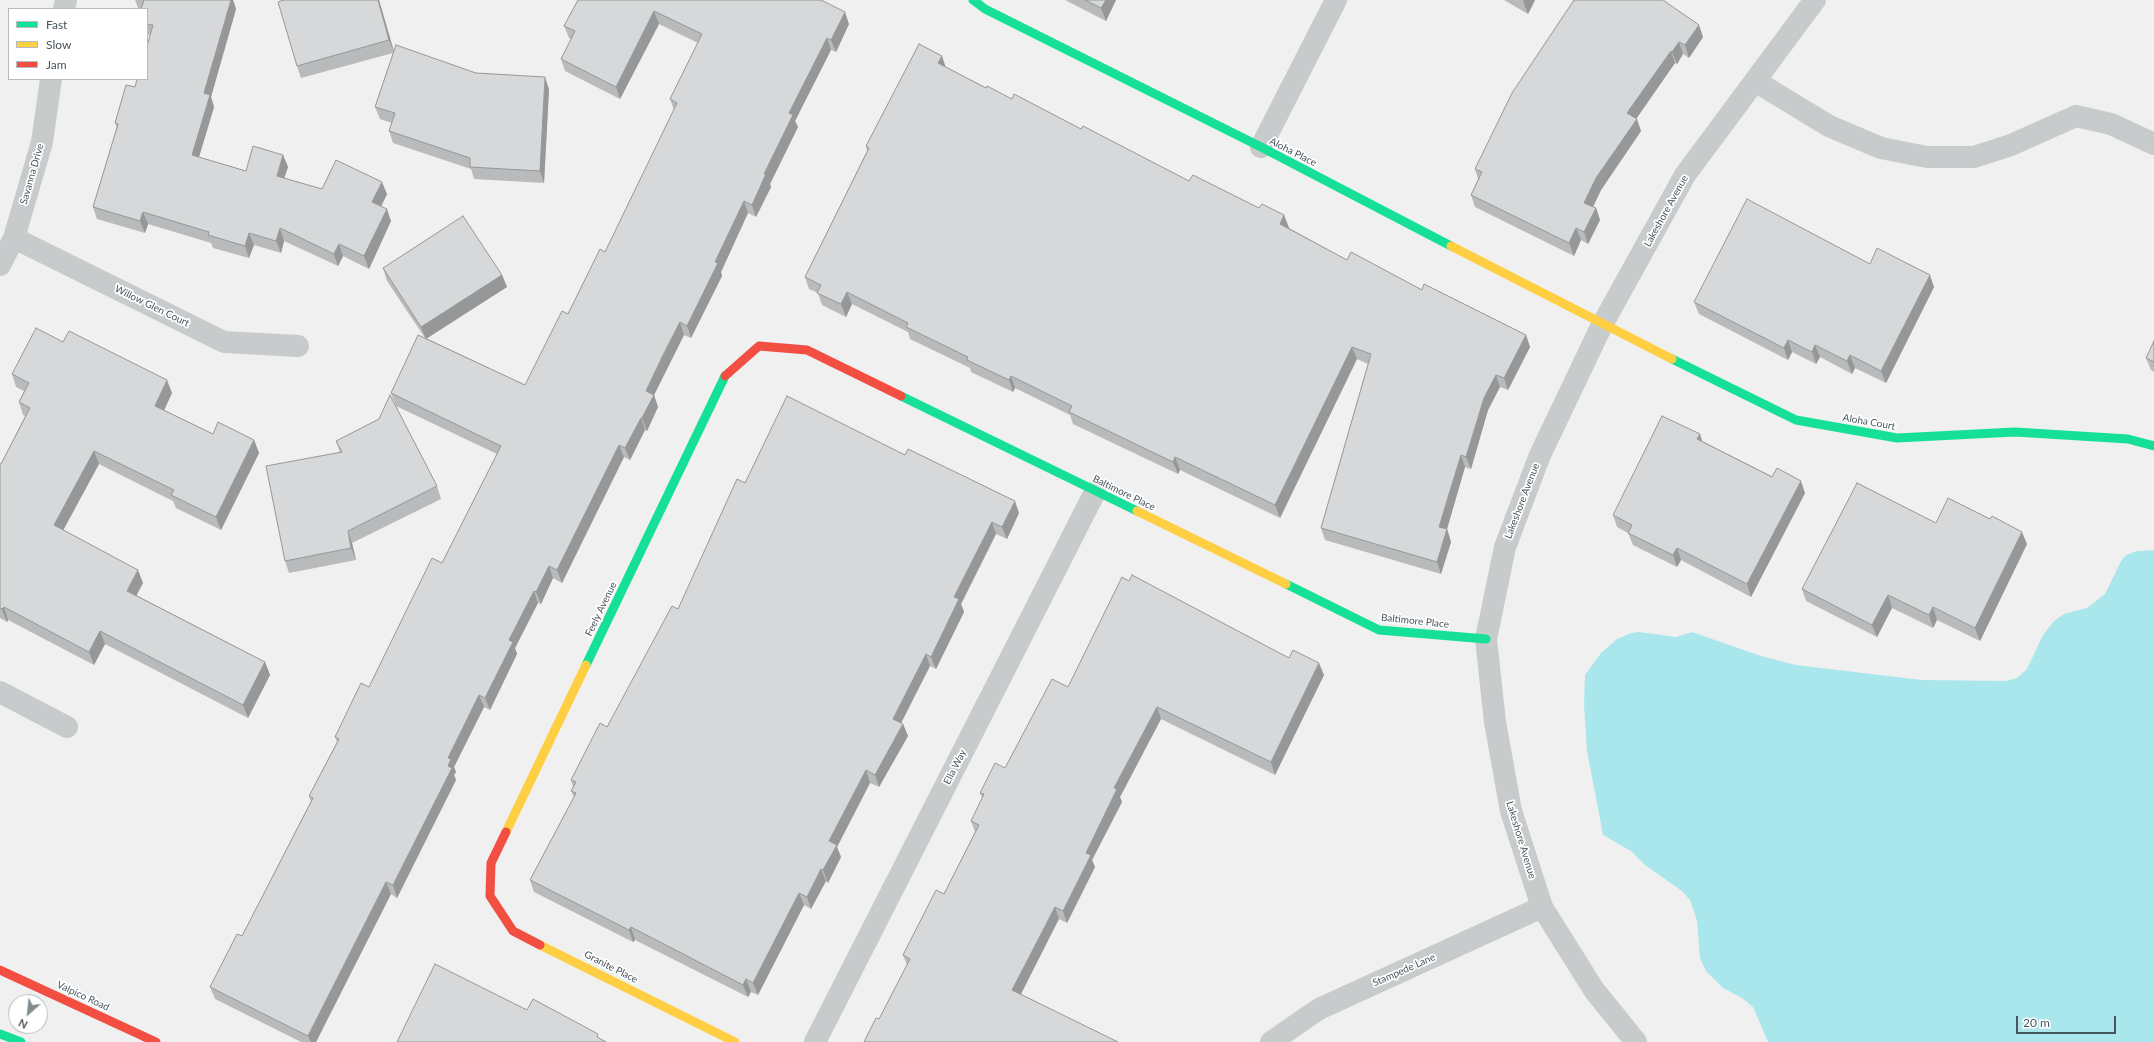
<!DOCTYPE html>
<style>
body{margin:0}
#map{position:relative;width:2154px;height:1042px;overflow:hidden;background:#f0f0f0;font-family:Lato,sans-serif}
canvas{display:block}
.legend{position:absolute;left:8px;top:8px;width:140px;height:72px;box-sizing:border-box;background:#fff;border:1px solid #b5bbbe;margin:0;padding:5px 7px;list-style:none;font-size:12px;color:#47555c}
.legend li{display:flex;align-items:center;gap:8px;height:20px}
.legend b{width:20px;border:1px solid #b5bbbe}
.north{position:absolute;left:8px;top:994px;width:40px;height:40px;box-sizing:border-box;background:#fff;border:1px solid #b5bbbe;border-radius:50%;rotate:207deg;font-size:11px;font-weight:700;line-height:16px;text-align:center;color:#47555c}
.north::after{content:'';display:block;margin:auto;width:14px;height:18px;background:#828b90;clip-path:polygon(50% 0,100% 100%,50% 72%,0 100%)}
.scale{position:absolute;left:2016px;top:1016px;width:100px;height:18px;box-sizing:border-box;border:2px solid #47555c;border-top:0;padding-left:5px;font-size:12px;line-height:14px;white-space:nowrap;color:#47555c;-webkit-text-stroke:3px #fff;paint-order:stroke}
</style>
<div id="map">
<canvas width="2154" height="1042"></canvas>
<ul class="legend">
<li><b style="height:5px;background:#16e098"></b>Fast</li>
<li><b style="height:5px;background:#ffcf43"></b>Slow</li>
<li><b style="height:5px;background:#f24e42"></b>Jam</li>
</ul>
<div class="north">N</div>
<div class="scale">20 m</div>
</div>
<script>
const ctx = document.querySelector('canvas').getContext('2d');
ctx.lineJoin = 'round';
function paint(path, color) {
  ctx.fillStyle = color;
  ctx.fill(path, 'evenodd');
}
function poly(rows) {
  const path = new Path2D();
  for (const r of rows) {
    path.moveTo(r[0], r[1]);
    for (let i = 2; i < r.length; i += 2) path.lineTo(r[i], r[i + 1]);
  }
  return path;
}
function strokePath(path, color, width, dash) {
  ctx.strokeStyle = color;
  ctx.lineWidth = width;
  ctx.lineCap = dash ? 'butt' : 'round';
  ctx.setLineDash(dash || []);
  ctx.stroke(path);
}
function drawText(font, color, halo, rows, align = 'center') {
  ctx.font = font + ' Lato,sans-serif';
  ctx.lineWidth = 3.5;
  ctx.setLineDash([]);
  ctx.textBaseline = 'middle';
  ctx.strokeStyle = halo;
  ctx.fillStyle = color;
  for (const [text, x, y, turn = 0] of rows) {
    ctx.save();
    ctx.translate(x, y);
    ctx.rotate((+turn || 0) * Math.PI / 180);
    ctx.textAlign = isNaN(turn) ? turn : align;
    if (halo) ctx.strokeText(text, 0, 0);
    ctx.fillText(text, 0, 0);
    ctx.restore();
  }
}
const water = poly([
 [2154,550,2154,1042,1768,1042,1753,1007,1742,998,1723,988,1706,971,1700,958,1697,921,1690,900,1682,891,1645,865,1631,851,1603,835,1587,751,1584,705,1585,675,1601,653,1617,639,1631,633,1639,632,1676,637,1692,632,1761,656,1796,665,1922,680,2006,681,2017,678,2027,669,2043,635,2054,621,2064,614,2087,608,2105,594,2121,561,2126,555,2137,551]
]);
const street = poly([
 [64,9,66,0],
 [1755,81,1829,126,1881,148,1927,157,1974,157,2011,145,2076,116,2111,124,2154,144],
 [1261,147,1336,0],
 [14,238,224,342,298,346],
 [0,265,14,238,42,142,51,79],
 [0,692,67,727],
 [815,1042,1095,492],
 [1271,1042,1319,1009,1542,907],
 [1636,1042,1594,990,1542,907,1511,811,1495,722,1486,639,1505,547,1540,455,1602,325,1685,175,1815,0]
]);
const fast = poly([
 [973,0,985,9,1261,147,1451,246],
 [1672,359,1796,420,1897,438,2015,432,2128,439,2154,446],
 [901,396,1137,511],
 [1286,584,1379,630,1486,639],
 [586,665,725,376],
 [0,1034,21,1042]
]);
const slow = poly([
 [1451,246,1672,359],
 [1137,511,1286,584],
 [506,832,586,665],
 [540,945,735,1042]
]);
const jam = poly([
 [725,376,759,346,807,350,901,396],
 [506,832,491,863,490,896,513,931,540,945],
 [0,970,156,1042]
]);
const wall = poly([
 [135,0,233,0,236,9,211,97,214,107,199,157,246,171,283,155,288,167,284,178,322,189,387,194,381,206,391,221,369,269,343,256,338,266,284,241,281,253,254,245,249,258,213,248,211,243,148,224,145,233,97,219,93,207,117,128,115,123,135,87,150,35,147,34,147,9,138,8],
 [379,0,394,51,476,73,549,89,544,183,474,179,471,169,393,143,389,131,392,123,380,119,375,107,393,53,301,78,297,66],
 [578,0,849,24,836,52,831,50,795,121,798,127,770,184,771,187,756,217,748,213,721,272,722,276,691,338,684,335,654,395,658,407,647,431,645,430,630,460,624,457,562,583,553,578,541,604,538,603,515,648,517,654,490,710,484,707,454,767,456,772,454,775,456,780,397,898,391,894,316,1042,301,1042,215,999,210,987,242,936,311,801,309,796,337,742,335,737,369,687,442,563,497,454,396,406,391,393,425,338,387,281,383,268,502,275,507,287,426,338,525,385,568,314,605,252,674,110,670,99,698,43,659,24,620,99,565,71,561,59,571,39,569,38,564,26],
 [1065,0,1116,0,1106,21],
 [1504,0,1535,0,1528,14],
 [1574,0,1703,37,1689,58,1683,54,1677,64,1675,63,1636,118,1641,131,1601,190,1593,207,1596,208,1600,220,1588,244,1581,240,1574,256,1475,207,1471,195,1478,179,1475,169],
 [946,67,986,88,1081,129,1189,181,1259,208,1284,215,1289,228,1347,260,1422,290,1526,335,1530,347,1508,390,1500,387,1488,410,1471,469,1465,467,1447,529,1451,542,1441,574,1325,540,1321,528,1368,364,1357,359,1280,518,1180,470,1178,474,1073,424,1070,415,1015,388,1013,392,971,372,970,368,910,339,908,332,852,304,846,317,822,305,818,293,809,289,805,277,867,151,866,146],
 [1870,264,1934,287,1886,383,1855,368,1852,374,1820,357,1816,364,1792,352,1788,360,1699,314,1694,302],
 [2154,341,2154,372,2151,370,2146,358],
 [63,342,172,393,164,410,213,434,254,440,259,453,221,530,176,508,173,501,99,464,63,530,143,583,136,595,265,662,270,675,248,718,105,644,94,665,8,620,7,622,0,618,0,464,1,464,25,416,23,415,19,402,24,391,16,387,12,374],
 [336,441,437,486,441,499,352,543,356,560,289,573,285,561,340,452],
 [1702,441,1805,493,1751,597,1681,560,1677,567,1633,545,1628,533,1617,527,1613,515],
 [745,483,1019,513,1007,539,996,534,961,604,964,612,936,669,930,666,901,723,903,724,908,736,879,787,870,783,837,847,841,857,828,883,826,881,811,909,804,905,758,995,751,992,748,997,635,940,633,942,534,892,530,880,574,797,571,791,573,787,571,780,607,727,678,609],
 [1936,523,2027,544,1980,641,1937,620,1933,628,1892,608,1877,637,1806,601,1802,589],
 [1289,658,1324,675,1275,775,1161,719,1120,797,1122,802,1092,860,1095,867,1067,923,1059,919,879,1019,907,965,903,955,944,894,975,832,971,821,982,798,980,793,1005,768,1068,687]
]);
const shadedWall = poly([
 [231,0,233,0,236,9,211,97,214,107,196,167,192,155,204,93],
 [378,0,379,0,394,52,389,40],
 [1106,0,1116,0,1106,21,1101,8],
 [1524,0,1535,0,1528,14,1523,1],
 [654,11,659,24,620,99,616,87],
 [845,12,849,24,836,52,831,40],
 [1699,25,1703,37,1689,58,1685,45],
 [827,38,831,50,795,121,798,127,770,184,771,187,756,217,752,205,789,113],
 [1679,42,1683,54,1677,64,1672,52],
 [1671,51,1675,63,1632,125,1627,113],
 [942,56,946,68,938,63],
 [545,77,549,89,544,183,540,171],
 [1637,119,1641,131,1601,190,1589,215,1584,203,1596,178],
 [283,155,288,167,281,188,277,176],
 [382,182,387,194,377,215,372,202],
 [744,201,748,213,721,272,722,276,691,338,687,326,715,262],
 [1596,208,1600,220,1588,244,1584,232],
 [387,209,391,221,369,269,364,256],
 [143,212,148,224,145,233,140,221],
 [1284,215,1289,228,1285,236,1280,224],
 [280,228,284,241,281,253,276,241],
 [1576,228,1581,240,1574,256,1569,243],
 [249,233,254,245,249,258,245,246],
 [339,244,343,256,338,266,334,254],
 [502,275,507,287,426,339,421,327],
 [1930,275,1934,287,1886,383,1881,371],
 [847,292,852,304,846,317,841,304],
 [680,322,684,335,654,395,658,407,647,431,642,418,646,391],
 [1526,335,1530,347,1508,390,1504,378],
 [1788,340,1792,352,1788,360,1784,348],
 [1815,345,1820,357,1816,364,1812,352],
 [1352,347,1357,359,1280,518,1275,505],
 [1850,355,1855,368,1852,374,1847,361],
 [1496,375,1500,387,1488,410,1471,469,1466,457,1484,398],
 [1011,376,1015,388,1013,392,1009,380],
 [167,380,172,393,160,419,155,406],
 [641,418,645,430,630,460,625,448],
 [1700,434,1704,447,1697,439],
 [254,440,259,453,221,530,216,517],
 [619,445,624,457,562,583,557,570],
 [94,451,99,464,59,538,54,525],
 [1461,455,1465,467,1447,529,1451,542,1441,574,1437,562,1439,527],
 [1175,457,1180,470,1178,474,1173,462],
 [1801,481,1805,493,1751,597,1747,584],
 [1015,501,1019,513,1007,539,1002,527],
 [992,522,996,534,961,604,964,612,936,669,931,657,954,597],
 [348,531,352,543,356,560,351,548],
 [2022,532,2027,544,1980,641,1975,628],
 [1677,548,1681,560,1677,567,1673,555],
 [549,566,553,578,541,604,536,592],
 [138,570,143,583,132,604,127,591],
 [534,591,538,603,515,648,517,654,490,710,485,698,509,640],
 [1888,595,1892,608,1877,637,1872,625],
 [4,607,8,620,7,622,2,609],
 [1933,607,1937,620,1933,628,1929,615],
 [100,631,105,644,94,665,89,652],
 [926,654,930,666,897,731,893,719],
 [265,662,270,675,248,718,243,705],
 [1319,663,1324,675,1275,775,1271,762],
 [479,695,484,707,454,767,456,772,454,775,456,780,397,898,393,885,448,766,448,758],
 [1157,707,1161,719,1120,797,1122,802,1092,860,1095,867,1067,923,1063,911,1086,853,1114,788],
 [903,724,908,736,879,787,875,775],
 [866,770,870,783,837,847,841,857,828,883,823,870,829,841],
 [821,869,826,881,811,909,807,897],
 [386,882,391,894,316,1042,311,1042,308,1036],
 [799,893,804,905,758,995,753,983],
 [1055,907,1059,919,1017,1002,1012,990],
 [631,927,635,940,633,942,629,930],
 [746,979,751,992,748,997,743,985]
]);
const building = poly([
 [144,0,231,0,204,93,210,95,192,155,246,171,253,146,283,155,277,176,322,189,336,160,382,182,372,202,387,209,364,256,339,244,334,254,280,228,276,241,249,233,245,246,208,235,209,232,143,212,140,221,93,207,118,124,115,123,126,85,135,87,137,79,147,79,147,46,153,25,147,24,147,9,141,9,144,0],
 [284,0,378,0,389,40,297,66,278,2,284,0],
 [578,0,821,0,845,12,831,40,827,38,789,113,793,115,764,174,766,174,752,205,744,201,715,262,718,263,687,326,680,322,664,353,646,391,654,395,642,418,641,418,625,448,619,445,557,570,549,566,536,592,534,591,509,640,513,642,485,698,479,695,448,758,451,759,448,766,452,768,393,885,386,882,308,1036,210,987,237,934,242,936,313,798,309,796,339,739,335,737,361,683,369,687,432,558,442,563,501,446,391,393,418,335,525,385,562,311,568,314,600,249,605,252,677,103,670,99,702,34,654,11,616,87,561,59,575,31,564,26,578,0],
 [1085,0,1106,0,1101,8,1085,0],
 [1574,0,1663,0,1699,25,1685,45,1679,42,1672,52,1671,51,1627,113,1637,119,1596,178,1584,203,1596,208,1584,232,1576,228,1569,243,1471,195,1482,172,1475,169,1512,93,1574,0],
 [919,44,942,56,938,63,986,88,987,86,1012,99,1014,94,1081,129,1083,126,1189,181,1193,175,1259,208,1262,204,1284,215,1280,224,1347,260,1351,252,1422,290,1424,284,1526,335,1504,378,1496,375,1484,398,1466,457,1461,455,1439,527,1447,529,1437,562,1321,528,1371,354,1352,347,1275,505,1175,457,1173,462,1069,412,1072,406,1011,376,1009,380,967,360,968,357,906,327,908,323,847,292,841,304,817,293,821,285,805,277,869,148,866,146,919,44],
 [396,45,476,73,545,77,540,171,470,167,470,158,389,131,395,113,375,107,396,45],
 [1747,199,1870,264,1877,248,1930,275,1881,371,1850,355,1847,361,1815,345,1812,352,1788,340,1784,348,1694,302,1747,199],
 [463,216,502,275,421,327,383,268,463,216],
 [36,328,63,342,69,331,167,380,155,406,213,434,218,422,254,440,216,517,171,495,174,490,94,451,54,525,138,570,127,591,265,662,243,705,100,631,89,652,4,607,2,609,0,608,0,464,1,464,30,408,19,402,29,383,12,374,36,328],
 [2154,341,2154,362,2146,358,2154,341],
 [390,395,437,486,348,531,351,548,285,561,266,466,342,452,336,441,379,419,390,395],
 [787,396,905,455,908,449,1015,501,1002,527,992,522,954,597,959,599,931,657,926,654,893,719,903,724,875,775,866,770,829,841,837,845,823,870,821,869,807,897,799,893,753,983,746,979,743,985,631,927,629,930,530,880,576,793,571,791,576,782,571,780,600,723,607,727,672,606,678,609,737,479,745,483,787,396],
 [1662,416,1700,434,1697,439,1772,477,1777,468,1801,481,1747,584,1677,548,1673,555,1628,533,1632,525,1613,515,1662,416],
 [1857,483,1936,523,1948,498,1990,519,1992,516,2022,532,1975,628,1933,607,1929,615,1888,595,1872,625,1802,589,1857,483],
 [1132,575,1289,658,1293,650,1319,663,1271,762,1157,707,1114,788,1117,789,1086,853,1091,855,1063,911,1055,907,1012,990,1118,1042,864,1042,876,1018,879,1019,910,959,903,955,936,890,944,894,979,825,971,821,984,794,980,793,995,763,1005,768,1052,679,1068,687,1122,577,1129,581,1132,575],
 [435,964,527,1010,533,999,598,1034,597,1037,606,1042,397,1042,435,964]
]);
const streetNames = [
 ["Aloha Place",1293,152,27],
 ["Savanna Drive",32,174,-74],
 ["Lakeshore Avenue",1666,211,-61],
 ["Willow Glen Court",152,306,26],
 ["Aloha Court",1869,422,10],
 ["Baltimore Place",1124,493,26],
 ["Lakeshore Avenue",1522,501,-69],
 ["Feely Avenue",601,609,-64],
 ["Baltimore Place",1415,621,6],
 ["Ella Way",955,767,-63],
 ["Lakeshore Avenue",1521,840,73],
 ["Granite Place",611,967,27],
 ["Stampede Lane",1404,970,-24],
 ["Valpico Road",83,996,25]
];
paint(water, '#aae7ec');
strokePath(street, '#c8cbcc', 22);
strokePath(fast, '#16e098', 9);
strokePath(slow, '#ffcf43', 9);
strokePath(jam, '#f24e42', 9);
paint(wall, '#b8babb');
paint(shadedWall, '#969798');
paint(building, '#d6d8d9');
strokePath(building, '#969798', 1);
drawText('10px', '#47555c', '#fff', streetNames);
</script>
